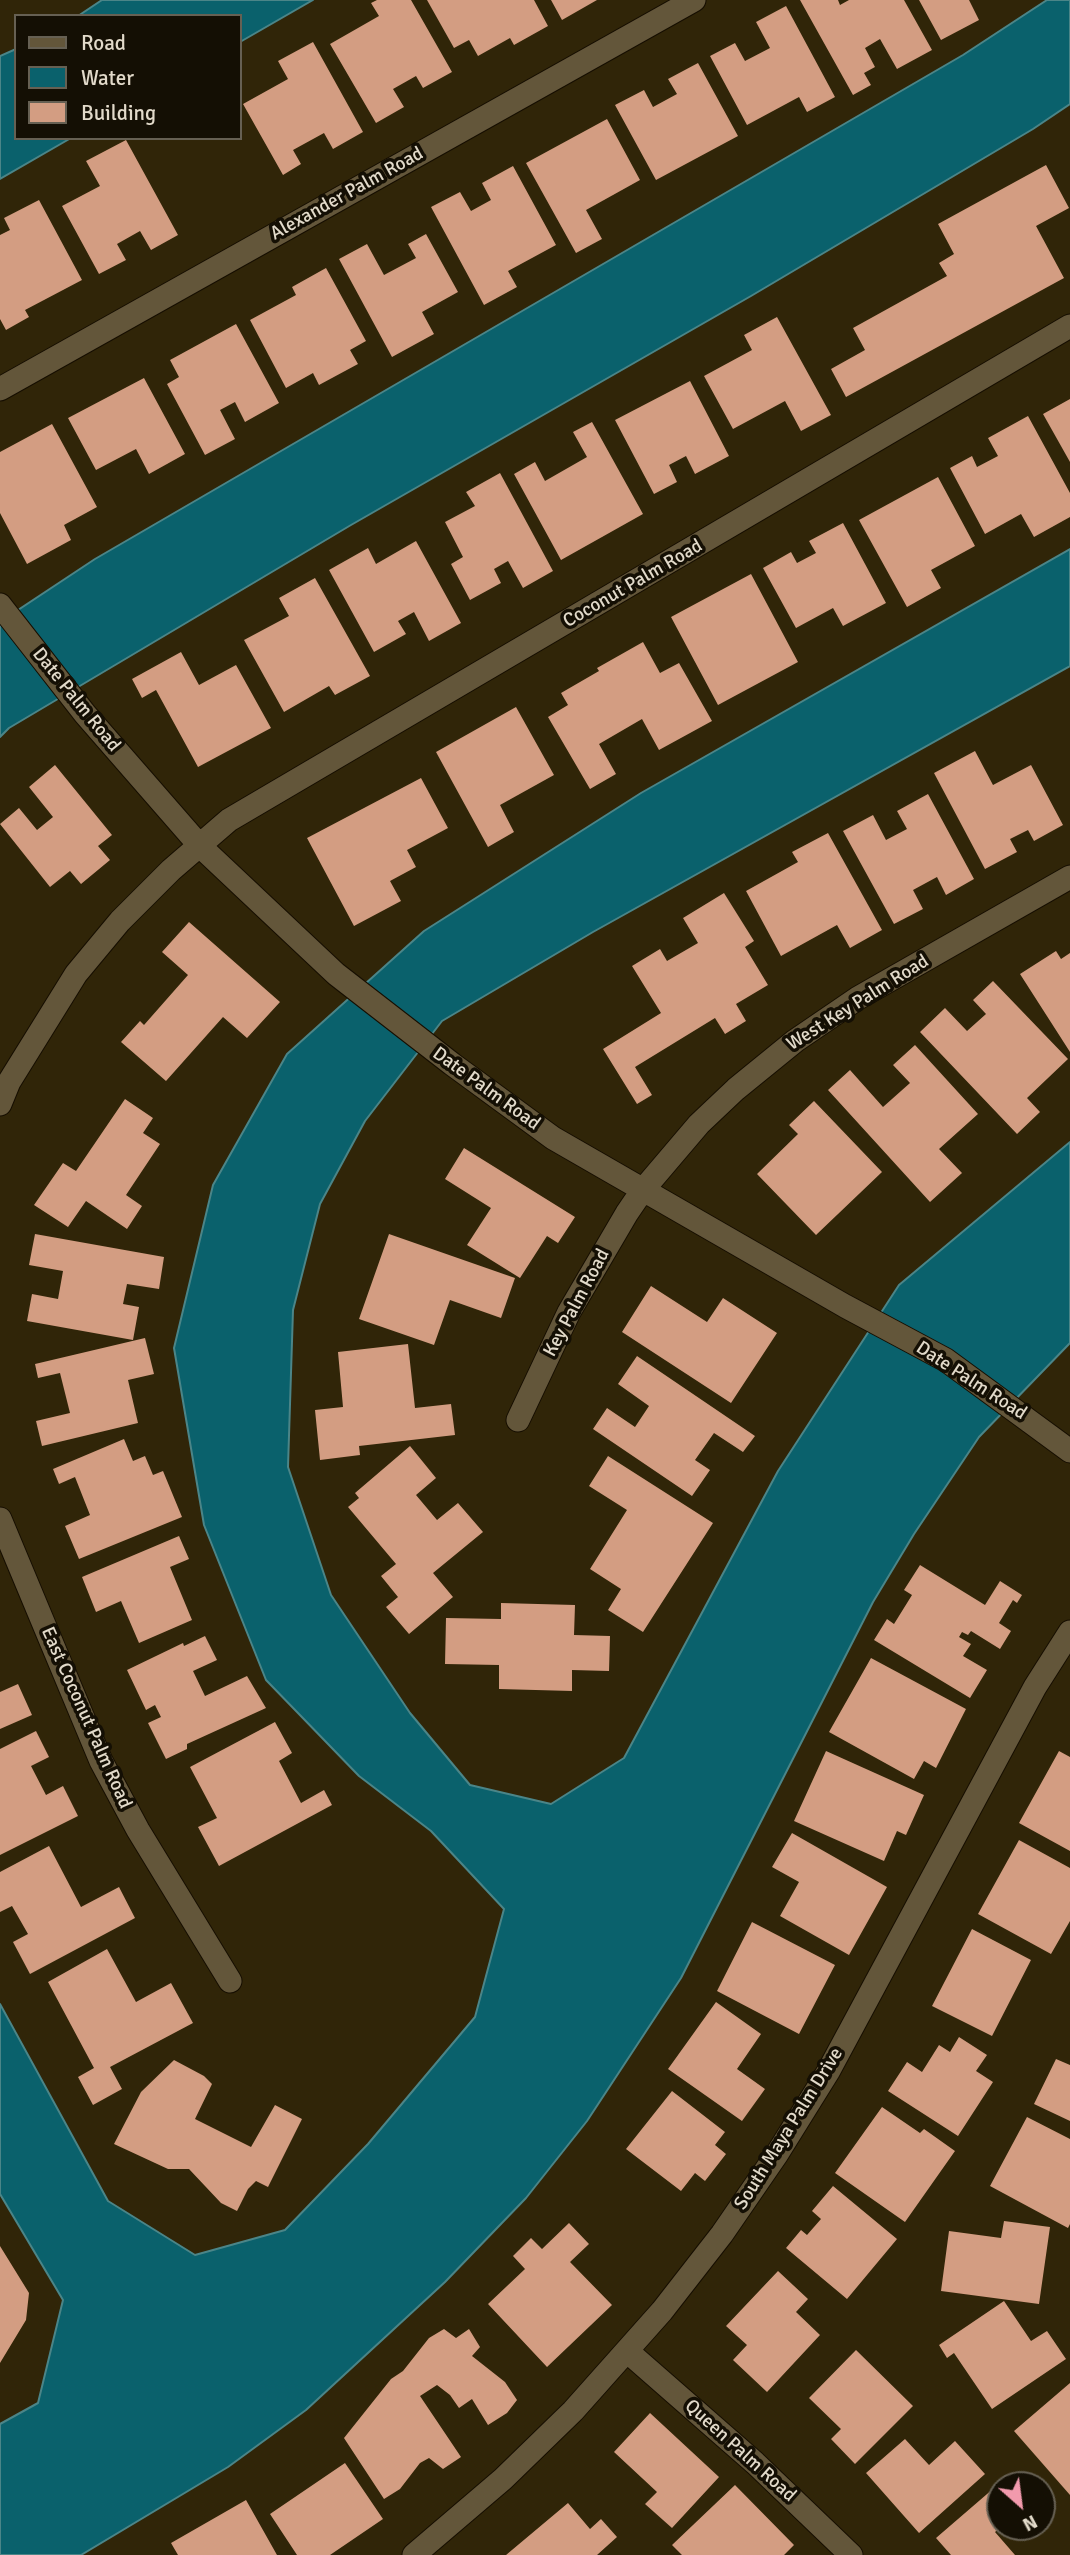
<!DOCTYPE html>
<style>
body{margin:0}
#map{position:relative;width:1070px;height:2555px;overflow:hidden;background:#302508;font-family:Signika,sans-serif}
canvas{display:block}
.legend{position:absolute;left:14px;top:14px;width:228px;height:126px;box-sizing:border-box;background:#140f04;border:2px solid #666053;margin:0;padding:9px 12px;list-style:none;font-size:21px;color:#e2daca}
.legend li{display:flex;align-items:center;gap:14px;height:35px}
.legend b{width:35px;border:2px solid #666053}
.north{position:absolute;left:986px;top:2471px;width:70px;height:70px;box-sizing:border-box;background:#140f04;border:2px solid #666053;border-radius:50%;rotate:152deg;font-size:19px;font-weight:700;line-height:28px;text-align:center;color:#e2daca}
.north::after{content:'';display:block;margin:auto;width:24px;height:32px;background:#f29aad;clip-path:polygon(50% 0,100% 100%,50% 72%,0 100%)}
</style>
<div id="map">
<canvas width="1070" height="2555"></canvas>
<ul class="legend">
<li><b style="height:9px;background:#63563a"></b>Road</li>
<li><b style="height:19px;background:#0a616c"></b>Water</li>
<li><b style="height:19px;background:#d39d82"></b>Building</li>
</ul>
<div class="north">N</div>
</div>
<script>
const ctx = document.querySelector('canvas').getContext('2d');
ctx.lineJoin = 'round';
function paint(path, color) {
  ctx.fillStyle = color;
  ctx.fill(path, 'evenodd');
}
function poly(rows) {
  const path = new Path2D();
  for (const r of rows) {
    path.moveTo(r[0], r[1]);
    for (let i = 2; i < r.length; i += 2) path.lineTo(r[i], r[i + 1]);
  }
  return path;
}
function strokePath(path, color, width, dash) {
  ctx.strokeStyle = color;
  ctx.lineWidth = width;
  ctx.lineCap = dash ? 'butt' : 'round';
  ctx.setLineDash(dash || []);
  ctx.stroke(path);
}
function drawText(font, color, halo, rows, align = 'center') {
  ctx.font = font + ' Signika,sans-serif';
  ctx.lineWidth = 7;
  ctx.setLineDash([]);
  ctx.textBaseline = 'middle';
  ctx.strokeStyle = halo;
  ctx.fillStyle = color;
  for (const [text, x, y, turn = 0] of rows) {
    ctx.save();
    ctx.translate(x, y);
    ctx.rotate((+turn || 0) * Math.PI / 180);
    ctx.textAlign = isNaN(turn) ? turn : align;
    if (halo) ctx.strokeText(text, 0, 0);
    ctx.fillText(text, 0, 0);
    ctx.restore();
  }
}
const water = poly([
 [102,0,313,0,240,42,240,16,78,16,102,0],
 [1047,0,1070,0,1070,104,1033,129,751,296,351,525,9,728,0,737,0,622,95,559,963,55,1047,0],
 [16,49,16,138,71,138,0,179,0,56,16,49],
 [1070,549,1070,666,593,932,442,1021,365,1121,320,1204,293,1310,288,1467,331,1595,410,1713,470,1785,551,1804,624,1758,778,1471,899,1285,1070,1142,1070,1343,979,1437,914,1534,873,1602,681,1978,587,2121,526,2198,445,2282,306,2410,228,2467,81,2555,0,2555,0,2424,38,2403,63,2300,0,2194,0,2004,108,2201,195,2255,285,2230,368,2144,475,2017,504,1909,431,1831,359,1776,266,1680,204,1525,174,1348,213,1185,287,1054,424,931,641,793,1070,549]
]);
const building = poly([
 [377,0,411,0,452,72,423,88,416,76,393,89,404,107,376,123,330,44,379,16,371,3],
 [427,0,534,0,548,26,514,45,510,38,478,56,469,40,454,48],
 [551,0,597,0,562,20],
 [800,0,838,0,840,5,849,0,904,0,932,50,897,69,880,39,865,48,875,67,864,73,871,85,853,95],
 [919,0,969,0,979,20,941,40],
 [786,6,835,97,807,112,799,97,747,125,710,56,735,43,745,61,770,48,756,22],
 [313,42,363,132,333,149,324,133,293,150,301,164,283,175,243,104,288,79,278,61],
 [698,63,738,136,656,180,615,105,644,90,653,107,677,94,668,79],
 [607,119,640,180,586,210,602,239,576,253,526,163],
 [126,140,178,235,151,250,140,231,117,244,126,260,99,274,62,206,100,186,86,161],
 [1046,165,1069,208,1036,226,1064,278,846,397,831,369,865,350,853,328,947,276,939,263,954,254,938,224],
 [513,166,556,245,508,271,517,287,484,305,431,207,460,192,471,211,491,200,482,183],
 [39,200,82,280,25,310,29,317,6,330,0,319,0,235,10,230,4,218],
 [426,234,458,292,422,312,434,334,392,357,339,259,367,244,384,275,416,258,408,244],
 [326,268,366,341,350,350,358,364,319,385,313,373,286,388,250,320,296,295,292,287],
 [777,317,831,415,801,431,785,401,733,429,704,376,752,350,744,335],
 [236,324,279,403,245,422,235,402,220,410,235,439,205,455,167,384,179,377,170,360],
 [144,378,185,454,149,474,136,449,96,470,68,418],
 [690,381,729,456,695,474,686,456,669,465,677,482,654,494,615,420],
 [1070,399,1070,462,1043,414],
 [1028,416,1070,493,1070,517,1034,537,1021,514,985,534,950,468,972,456,977,467,998,456,988,438],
 [592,422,643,514,561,560,514,474,535,462,545,481,587,457,573,432],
 [52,424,97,507,64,525,71,540,27,564,0,513,0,452],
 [500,473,553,571,523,588,508,561,494,569,501,583,470,600,451,564,463,557,445,522,475,506,466,492],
 [938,477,975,546,931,570,941,588,907,607,859,520],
 [843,523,886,603,843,626,833,608,796,628,763,568,791,552,797,563,816,553,809,541],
 [416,541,461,623,429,641,414,612,398,621,406,634,374,652,329,570,368,548,376,564],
 [751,574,798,662,718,705,671,617],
 [315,578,370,676,335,695,329,686,284,712,244,640,289,616,279,598],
 [643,642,660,673,679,663,712,721,659,750,642,719,599,744,616,774,590,789,548,717,568,705,561,693,599,671,597,668],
 [181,652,199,685,236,665,271,728,198,767,156,690,142,698,132,679],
 [516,707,554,775,500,805,514,832,488,847,436,752],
 [975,751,993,785,1031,765,1063,825,1034,841,1028,830,1010,839,1017,852,985,869,934,773],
 [55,765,112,835,98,846,110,860,81,884,70,871,50,887,0,824,19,808,37,830,53,817,29,787],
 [421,778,448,828,407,850,416,867,390,881,401,901,354,926,307,838],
 [928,794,974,879,946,895,937,877,913,890,923,909,894,924,843,831,873,815,886,840,907,829,897,811],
 [828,833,882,930,850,948,837,925,781,956,746,891,798,862,792,852],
 [724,893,754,941,745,947,768,985,736,1004,746,1021,725,1034,715,1018,635,1067,652,1095,637,1104,603,1049,661,1013,632,966,660,949,667,961,698,943,683,918],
 [189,922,280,1002,247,1038,223,1017,166,1081,121,1042,140,1021,144,1025,188,975,162,952],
 [1056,951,1061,959,1070,953,1070,1052,1020,974],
 [993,981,1068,1059,1027,1098,1040,1112,1017,1134,920,1032,945,1008,967,1031,986,1014,973,1000],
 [915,1045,978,1114,939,1149,962,1173,930,1202,828,1090,850,1070,883,1107,910,1083,893,1065],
 [125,1099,153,1118,143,1133,160,1144,126,1195,142,1206,127,1229,86,1201,68,1227,34,1205,63,1163,76,1171],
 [814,1101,882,1172,816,1235,757,1174,798,1134,789,1125],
 [464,1148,575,1217,558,1243,547,1236,520,1278,467,1245,491,1208,445,1179],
 [35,1234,164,1257,159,1289,127,1284,123,1304,139,1307,133,1340,27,1321,32,1294,58,1299,63,1271,29,1265],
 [389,1234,515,1278,501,1318,450,1300,434,1345,359,1319],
 [651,1286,707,1322,723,1298,777,1333,731,1403,622,1332],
 [145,1338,154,1374,128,1380,138,1423,42,1446,36,1421,70,1413,60,1373,38,1378,35,1364],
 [408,1344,415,1408,451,1404,455,1435,359,1446,360,1455,320,1460,315,1410,343,1407,338,1352],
 [637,1356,755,1436,743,1452,714,1433,695,1460,710,1470,692,1496,593,1429,607,1408,635,1427,649,1406,618,1384],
 [124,1439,133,1461,145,1456,153,1475,163,1471,182,1517,79,1559,65,1526,90,1515,75,1477,59,1484,53,1469],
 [410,1446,436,1478,416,1495,437,1520,458,1503,483,1532,433,1573,453,1597,409,1634,386,1607,398,1597,381,1576,396,1564,348,1507,359,1498,355,1493],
 [608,1456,713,1523,643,1632,608,1610,621,1589,590,1569,627,1510,589,1486],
 [179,1536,189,1559,170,1567,192,1620,139,1643,121,1601,96,1612,82,1577],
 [920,1565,985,1605,1000,1581,1022,1595,1017,1603,1013,1600,999,1623,1011,1631,1000,1649,971,1631,968,1635,962,1632,959,1637,971,1644,963,1656,987,1670,970,1698,874,1640,887,1619,894,1624,912,1595,904,1590],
 [501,1603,575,1605,574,1635,610,1636,609,1671,572,1670,572,1691,499,1689,499,1665,445,1664,446,1618,501,1619],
 [205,1636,217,1660,193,1671,205,1696,247,1676,266,1708,187,1744,187,1749,166,1759,148,1723,161,1717,155,1705,146,1710,127,1670,183,1643,184,1646],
 [871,1658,966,1709,936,1768,924,1761,914,1779,829,1732],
 [18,1684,32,1715,0,1729,0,1692],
 [275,1722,292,1753,279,1761,301,1803,324,1790,332,1805,219,1866,198,1827,217,1818,190,1767],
 [36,1731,49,1757,31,1766,46,1795,63,1786,78,1816,0,1855,0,1749],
 [826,1751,924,1795,906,1835,897,1831,884,1861,794,1821],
 [1059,1751,1070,1757,1070,1851,1019,1823],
 [792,1833,887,1887,849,1955,780,1916,799,1882,772,1867],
 [1019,1840,1070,1868,1070,1921,1051,1954,978,1914],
 [49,1846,81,1907,119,1887,135,1918,30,1974,13,1942,28,1934,12,1906,0,1912,0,1872],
 [752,1922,835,1965,799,2034,717,1991],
 [972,1929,1031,1960,992,2036,932,2006],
 [107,1949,136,2002,171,1983,193,2023,110,2067,122,2089,93,2105,78,2077,94,2068,48,1982],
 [716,2002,761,2034,737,2069,765,2089,742,2121,668,2069],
 [959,2037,987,2055,976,2071,993,2082,958,2136,888,2091,907,2062,922,2072,939,2045,950,2052],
 [1056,2059,1070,2065,1070,2121,1034,2104],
 [174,2060,204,2076,212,2084,195,2119,251,2147,275,2105,302,2119,268,2187,256,2181,248,2189,237,2211,221,2203,189,2169,168,2169,114,2144,141,2092],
 [672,2091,725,2132,715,2145,726,2154,705,2181,695,2173,681,2191,626,2149],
 [882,2107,920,2133,924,2129,955,2151,905,2222,835,2173],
 [1027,2117,1070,2139,1070,2224,1068,2228,990,2186],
 [833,2186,897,2239,847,2299,786,2248,801,2230,807,2235,821,2219,812,2211],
 [1004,2221,1050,2227,1039,2304,941,2291,949,2231,1001,2238],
 [569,2223,589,2244,570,2262,612,2305,547,2367,488,2304,525,2269,513,2256,531,2238,542,2249],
 [0,2246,29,2293,26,2320,0,2363],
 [778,2271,808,2299,796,2312,820,2335,767,2392,733,2360,747,2345,726,2326],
 [1004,2301,1031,2341,1047,2331,1066,2359,992,2409,954,2353,947,2358,939,2345],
 [444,2329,456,2338,469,2329,480,2347,472,2356,505,2382,517,2400,507,2413,488,2425,472,2399,459,2408,450,2395,437,2385,420,2396,461,2457,443,2469,429,2458,420,2463,400,2489,384,2499,344,2438,391,2379,403,2371,429,2338],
 [856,2350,913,2406,855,2464,831,2439,841,2429,809,2398],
 [1070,2383,1070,2495,1014,2431],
 [650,2413,719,2477,672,2528,645,2504,657,2492,614,2452],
 [905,2439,929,2465,955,2441,985,2474,919,2533,866,2473],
 [345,2463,383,2519,330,2555,297,2555,270,2514],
 [735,2485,794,2545,784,2555,682,2555,672,2545],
 [994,2488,1000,2495,1000,2528,995,2532,1015,2555,951,2555,936,2538],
 [246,2500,277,2555,178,2555,171,2543],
 [568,2503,590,2529,601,2519,617,2537,597,2555,506,2555]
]);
const street = poly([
 [0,389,694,0],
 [0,605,85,714,200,846,336,974,452,1064,553,1138,845,1306,946,1360,1070,1451],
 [0,1104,9,1082,76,974,120,921,171,870,229,820,1070,326],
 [518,1420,569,1312,627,1213,642,1191,699,1124,736,1089,795,1041,858,998,1070,877],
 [0,1519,101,1761,138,1830,230,1981],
 [627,2351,755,2463,851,2555],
 [414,2555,503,2479,573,2411,662,2311,722,2234,777,2154,828,2072,1035,1687,1070,1632]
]);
const streetNames = [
 ["Alexander Palm Road",347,194,-29],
 ["Coconut Palm Road",633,584,-30],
 ["Date Palm Road",76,700,51],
 ["West Key Palm Road",858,1003,-32],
 ["Date Palm Road",486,1089,36],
 ["Key Palm Road",577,1303,-62],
 ["Date Palm Road",971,1381,33],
 ["East Coconut Palm Road",86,1718,66],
 ["South Maya Palm Drive",789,2129,-58],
 ["Queen Palm Road",740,2451,42]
];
paint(water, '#0a616c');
strokePath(water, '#4b8588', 2);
paint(building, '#d39d82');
strokePath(street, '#160e00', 25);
strokePath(street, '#63563a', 23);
drawText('19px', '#e2daca', '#140f04', streetNames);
</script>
